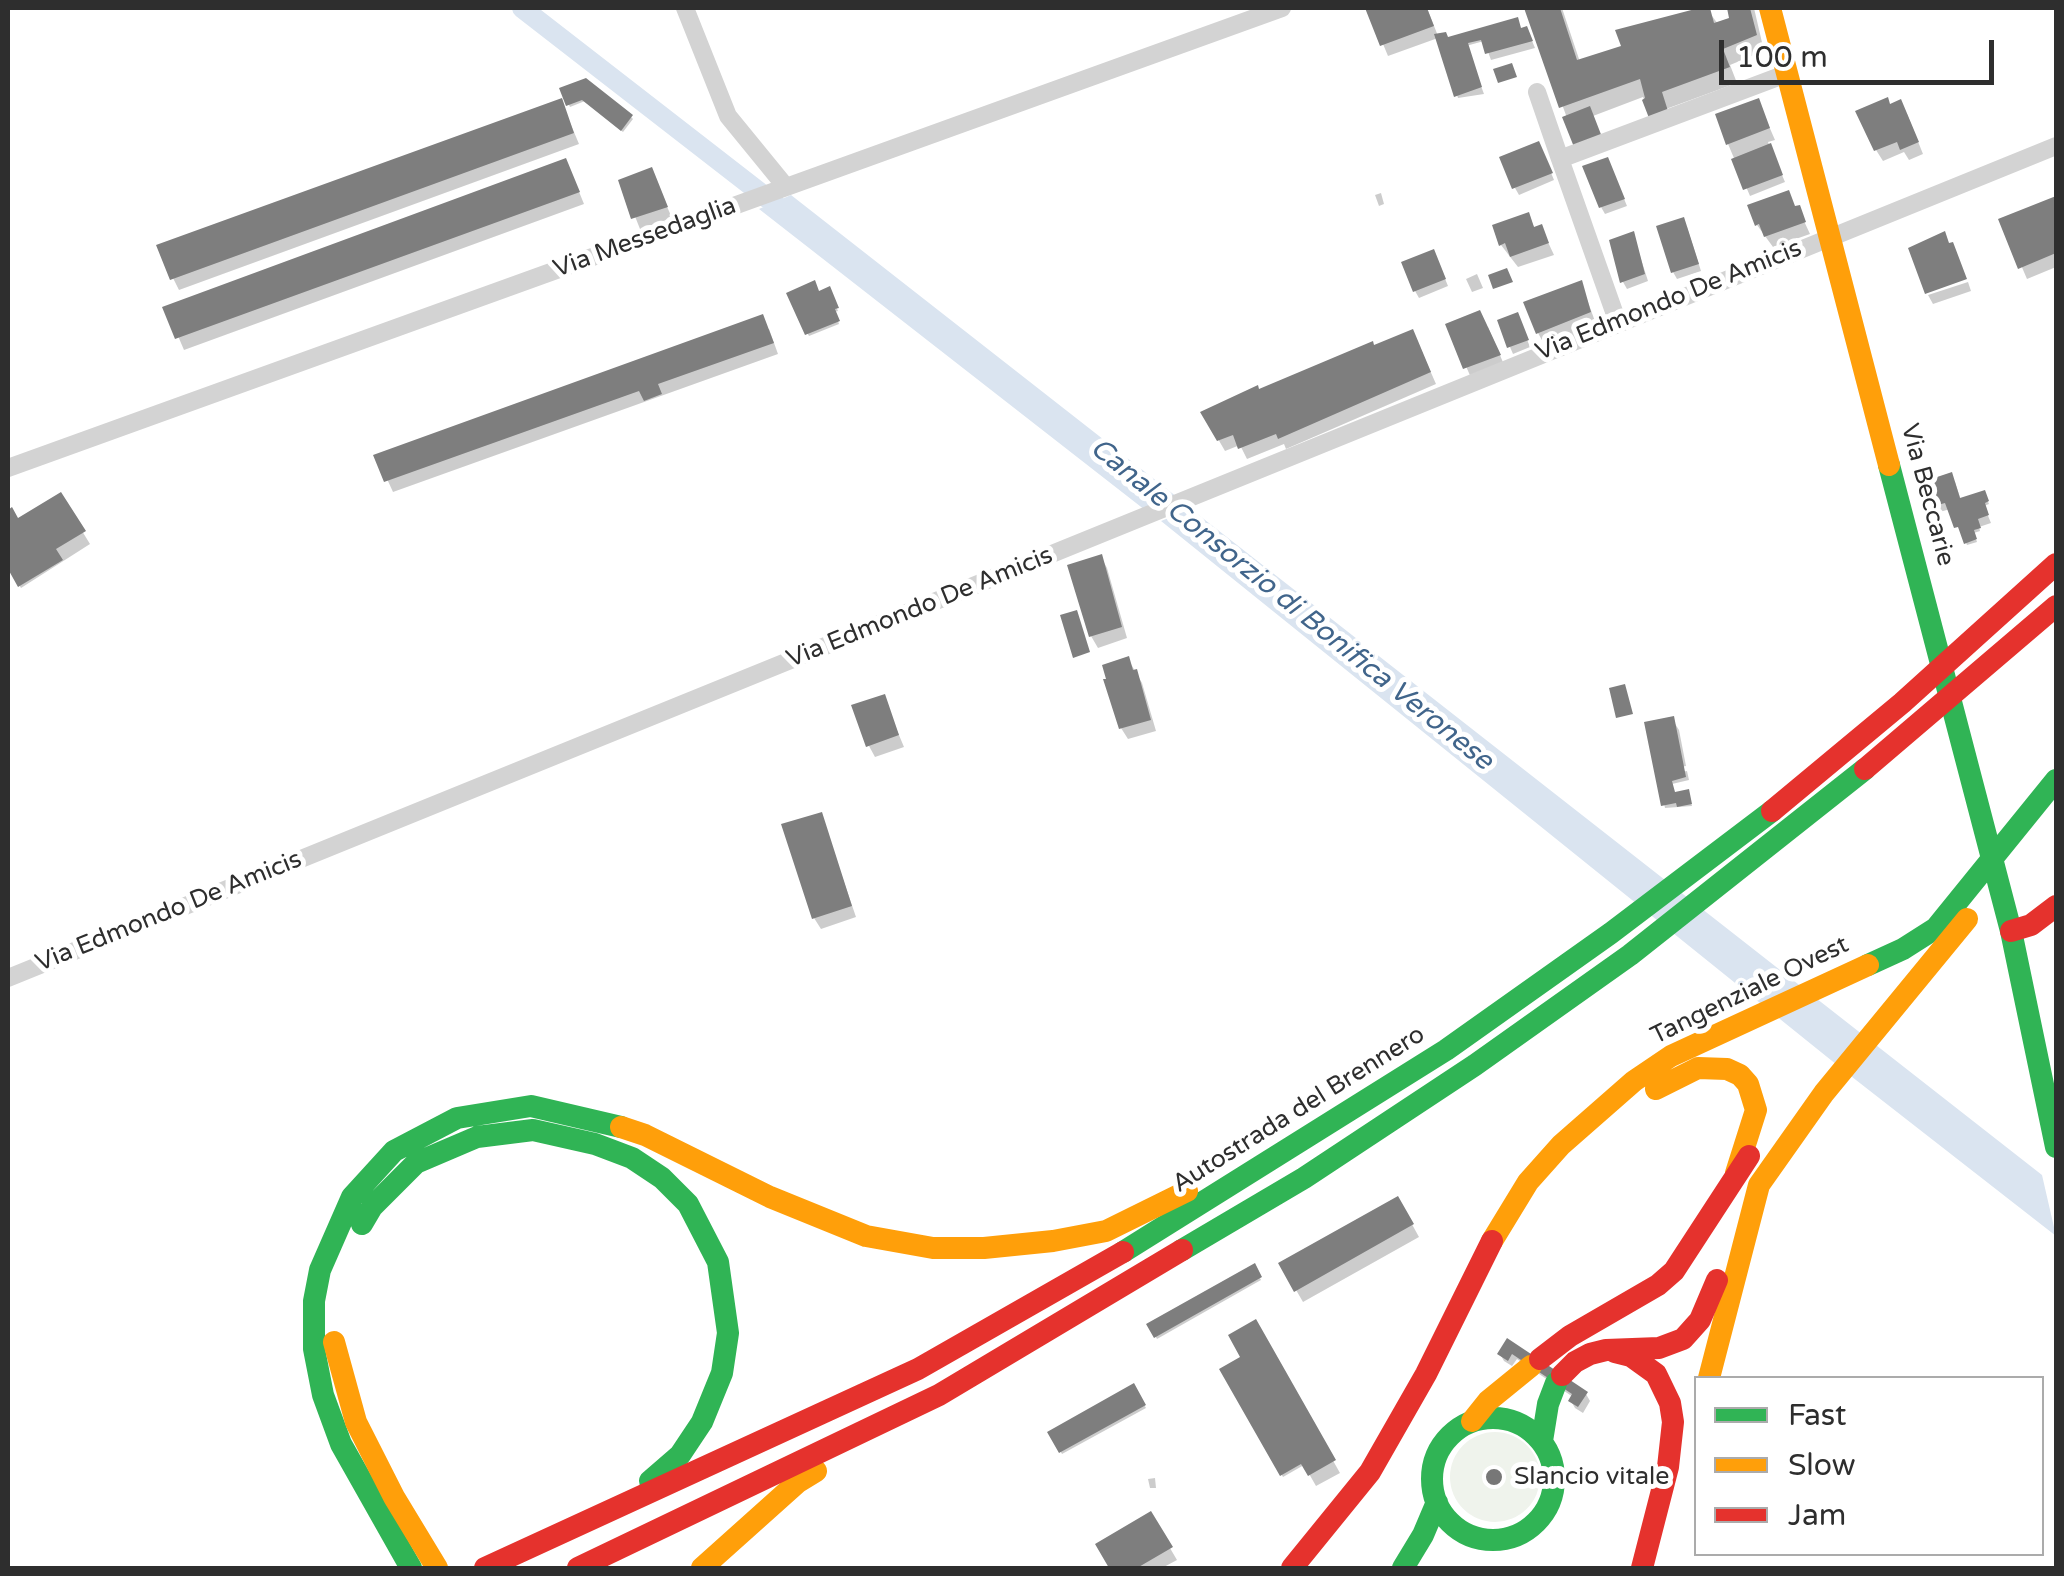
<!DOCTYPE html>
<style>
body{margin:0}
#map{position:relative;width:2064px;height:1576px;overflow:hidden;background:#fff;font-family:"Varela Round",sans-serif}
canvas{display:block}
.frame{position:absolute;inset:0;border:10px solid #2e2e2e;pointer-events:none}
.legend{position:absolute;left:1694px;top:1376px;width:350px;height:180px;box-sizing:border-box;background:#fff;border:2px solid #ababab;margin:0;padding:12px 18px;list-style:none;font-size:30px;color:#2e2e2e}
.legend li{display:flex;align-items:center;gap:20px;height:50px}
.legend b{width:50px;border:2px solid #ababab}
.scale{position:absolute;left:1719px;top:40px;width:275px;height:45px;box-sizing:border-box;border:5px solid #2e2e2e;border-top:0;padding-left:12px;font-size:30px;line-height:35px;white-space:nowrap;color:#2e2e2e;-webkit-text-stroke:8px #fff;paint-order:stroke}
</style>
<div id="map">
<canvas width="2064" height="1576"></canvas>
<div class="frame"></div>
<ul class="legend">
<li><b style="height:12px;background:#30b455"></b>Fast</li>
<li><b style="height:12px;background:#ff9f0a"></b>Slow</li>
<li><b style="height:12px;background:#e5322d"></b>Jam</li>
</ul>
<div class="scale">100 m</div>
</div>
<script>
const ctx = document.querySelector('canvas').getContext('2d');
ctx.lineJoin = 'round';
function paint(path, color) {
  ctx.fillStyle = color;
  ctx.fill(path, 'evenodd');
}
function poly(rows) {
  const path = new Path2D();
  for (const r of rows) {
    if (r.length === 3) {
      path.moveTo(r[0] + r[2], r[1]);
      path.arc(r[0], r[1], r[2], 0, 2 * Math.PI);
      continue;
    }
    path.moveTo(r[0], r[1]);
    for (let i = 2; i < r.length; i += 2) path.lineTo(r[i], r[i + 1]);
  }
  return path;
}
function strokePath(path, color, width, dash) {
  ctx.strokeStyle = color;
  ctx.lineWidth = width;
  ctx.lineCap = dash ? 'butt' : 'round';
  ctx.setLineDash(dash || []);
  ctx.stroke(path);
}
function drawText(font, color, halo, rows, align = 'center') {
  ctx.font = font + ' "Varela Round",sans-serif';
  ctx.lineWidth = 10;
  ctx.setLineDash([]);
  ctx.textBaseline = 'middle';
  ctx.strokeStyle = halo;
  ctx.fillStyle = color;
  for (const [text, x, y, turn = 0] of rows) {
    ctx.save();
    ctx.translate(x, y);
    ctx.rotate((+turn || 0) * Math.PI / 180);
    ctx.textAlign = isNaN(turn) ? turn : align;
    if (halo) ctx.strokeText(text, 0, 0);
    ctx.fillText(text, 0, 0);
    ctx.restore();
  }
}
const green = poly([
 [1495,1477,45]
]);
const water = poly([
 [791,195,1177,497,1145,510,759,209],
 [1191,509,2042,1175,2056,1236,1847,1073,1161,521]
]);
const shadow = poly([
 [1368,8,1427,8,1438,36,1447,40,1520,31,1530,36,1535,48,1491,60,1484,41,1466,46,1484,94,1458,98,1438,38,1388,56],
 [1527,8,1562,8,1580,62,1624,47,1618,31,1706,8,1718,24,1732,20,1729,8,1754,8,1764,51,1730,65,1737,83,1666,109,1653,119,1643,97,1593,116,1567,118],
 [562,90,631,117,633,119,623,132,585,101,570,107],
 [561,101,579,144,179,290,173,278],
 [1758,101,1775,140,1768,142,1785,182,1750,196,1728,144],
 [1890,107,1907,114,1923,154,1909,160,1904,152,1883,161,1876,150],
 [1542,151,1554,180,1519,195,1515,188],
 [1611,167,1627,206,1605,214,1601,207],
 [651,170,672,218,640,229,621,181],
 [571,172,584,204,184,350,166,308],
 [1381,193,1384,204,1379,206,1375,195],
 [2056,198,2056,267,2027,279,2002,221],
 [1798,208,1810,234,1773,247,1757,225],
 [1528,215,1535,229,1541,227,1554,255,1518,267,1501,245],
 [1687,227,1701,271,1677,279,1673,272],
 [1633,234,1648,281,1627,289,1623,282],
 [1437,259,1448,286,1419,298,1415,291],
 [1477,274,1483,288,1472,292,1466,279],
 [1968,282,1971,291,1933,304,1928,295],
 [1581,283,1596,324,1544,344,1538,333],
 [829,289,838,311,835,312,839,324,809,336,801,322,819,293],
 [1520,322,1530,347,1513,354,1510,347],
 [1448,325,1488,327,1505,367,1472,380],
 [769,329,778,354,393,492,377,457],
 [1418,343,1436,384,1286,449,1284,444,1247,459,1240,445,1225,451,1203,413,1374,348],
 [1955,482,1961,500,1984,493,1989,504,1984,506,1991,523,1979,527,1980,531,1974,533,1977,542,1967,545,1950,509,1940,512,1929,483],
 [60,495,90,544,21,588,8,567,8,513,11,510,17,522],
 [1101,557,1107,568,1127,638,1098,648,1091,636,1071,566],
 [1128,659,1142,683,1156,731,1128,739,1121,728],
 [883,697,904,747,875,757,869,746],
 [1672,719,1679,730,1686,766,1656,772],
 [1687,771,1689,780,1672,784,1674,795,1689,795,1692,806,1665,808,1658,776],
 [821,815,856,917,821,929,814,918],
 [1398,1199,1419,1237,1303,1302,1281,1264],
 [1254,1266,1261,1280,1157,1339,1149,1325],
 [1255,1322,1340,1473,1316,1486,1304,1465,1283,1477,1222,1370,1244,1358],
 [1508,1341,1586,1394,1590,1401,1583,1413,1575,1408,1571,1401,1573,1397,1517,1359,1512,1366,1504,1361,1500,1354],
 [1134,1387,1146,1408,1062,1454,1050,1433],
 [1155,1478,1156,1488,1150,1488,1148,1479],
 [1150,1514,1177,1560,1162,1568,1112,1568,1098,1545]
]);
const canal = poly([
 [522,8,776,205]
]);
const building = poly([
 [1365,8,1427,8,1434,26,1380,46],
 [1524,8,1560,8,1577,60,1621,46,1615,30,1699,8,1710,8,1714,23,1729,18,1727,8,1750,8,1757,35,1723,49,1730,67,1662,92,1668,111,1649,118,1642,100,1645,98,1640,79,1559,108],
 [1518,17,1521,28,1527,26,1533,41,1485,54,1481,40,1468,43,1482,87,1454,97,1434,34,1446,32,1448,37],
 [1512,63,1517,77,1498,83,1493,69],
 [586,78,633,115,621,131,582,100,566,106,559,88],
 [1888,97,1890,104,1901,99,1919,142,1900,150,1897,142,1874,151,1855,111],
 [562,98,574,133,170,280,156,245],
 [1759,98,1770,128,1726,145,1715,114],
 [1590,106,1602,137,1574,147,1562,117],
 [1539,141,1553,173,1512,189,1499,157],
 [1771,143,1783,175,1743,190,1731,159],
 [1608,157,1625,199,1599,208,1582,166],
 [566,158,580,192,175,339,162,307],
 [652,167,668,207,631,219,618,180],
 [1789,190,1795,206,1800,205,1806,222,1764,237,1759,224,1755,226,1747,205],
 [2056,196,2056,253,2018,269,1998,219],
 [1529,212,1534,227,1542,224,1549,243,1510,257,1505,243,1499,246,1492,225],
 [1684,217,1699,264,1671,273,1656,226],
 [1634,231,1645,274,1620,283,1609,240],
 [1945,231,1949,243,1953,242,1967,279,1925,294,1908,248],
 [1434,249,1446,279,1413,292,1401,262],
 [1507,268,1513,282,1493,289,1488,275],
 [815,280,819,291,830,286,839,308,835,309,840,321,805,335,786,293],
 [1582,280,1591,312,1536,334,1523,302],
 [1480,310,1501,355,1463,369,1445,324],
 [1518,312,1529,340,1507,348,1497,320],
 [763,314,774,343,658,384,662,394,644,401,639,391,384,482,373,455],
 [1413,329,1431,372,1278,439,1276,434,1238,449,1233,435,1217,441,1200,412,1258,385,1259,389,1373,341,1374,345],
 [1952,472,1960,498,1985,490,1989,501,1985,503,1989,515,1978,519,1981,528,1974,530,1977,539,1964,544,1958,527,1954,528,1945,503,1934,506,1925,481],
 [61,492,86,531,56,549,63,560,18,587,8,569,8,510,12,507,18,518],
 [1102,554,1122,627,1089,637,1067,565],
 [1077,610,1090,652,1073,658,1060,615],
 [1129,656,1133,670,1137,669,1151,720,1119,729,1103,679,1106,679,1102,665],
 [1625,684,1633,714,1616,718,1609,688],
 [885,694,899,735,866,747,851,705],
 [1674,716,1686,777,1672,781,1675,792,1689,789,1692,804,1677,807,1676,803,1661,806,1644,722],
 [822,812,852,906,812,919,781,824],
 [1398,1196,1414,1224,1294,1292,1278,1263],
 [1255,1263,1262,1277,1154,1338,1146,1324],
 [1256,1319,1336,1460,1308,1476,1301,1464,1280,1476,1219,1369,1240,1357,1228,1335],
 [1507,1338,1588,1392,1578,1407,1568,1401,1572,1394,1512,1354,1508,1361,1497,1354],
 [1134,1383,1146,1405,1059,1453,1047,1432],
 [1151,1511,1173,1547,1137,1568,1109,1568,1095,1544]
]);
const street = poly([
 [685,8,728,116,786,187],
 [1537,92,1560,159],
 [1618,323,1560,159,1786,74],
 [8,468,1282,8],
 [8,978,2056,146]
]);
const fast = poly([
 [1889,465,2011,931,2056,1147],
 [1868,965,1903,949,1936,928,2056,780],
 [362,1224,372,1207,416,1163,477,1137,533,1130,595,1144,632,1158,662,1178,688,1204,718,1262,728,1333,722,1373,702,1422,680,1455,650,1481],
 [1182,1250,1304,1178,1475,1065,1630,955,1865,769],
 [1123,1252,1446,1050,1611,933,1772,811],
 [1493,1479,61],
 [1542,1441,1548,1404,1556,1383],
 [411,1568,341,1444,323,1395,314,1349,314,1301,320,1270,352,1197,394,1151,457,1118,531,1106,621,1127],
 [1403,1568,1423,1535,1437,1502]
]);
const slow = poly([
 [1770,8,1889,465],
 [1656,1089,1698,1068,1727,1069,1740,1075,1748,1084,1756,1110,1736,1173],
 [621,1127,645,1135,770,1197,866,1236,933,1248,984,1248,1053,1241,1106,1231,1187,1191],
 [1492,1241,1528,1182,1561,1145,1634,1081,1671,1056,1868,965],
 [334,1342,356,1422,394,1497,437,1568],
 [1709,1378,1759,1185,1824,1093,1967,919],
 [1472,1421,1488,1401,1531,1366],
 [702,1568,798,1482,816,1471]
]);
const jam = poly([
 [1865,769,2056,606],
 [1772,811,1902,703,2056,564],
 [2011,931,2031,925,2056,906],
 [1615,1352,1631,1356,1656,1374,1670,1403,1673,1422,1668,1467,1642,1568],
 [1540,1359,1570,1336,1658,1285,1674,1271,1749,1156],
 [1562,1375,1575,1362,1590,1354,1606,1350,1659,1348,1683,1339,1700,1320,1717,1280],
 [485,1568,918,1369,1123,1252],
 [578,1568,939,1395,1182,1250],
 [1292,1568,1370,1472,1426,1374,1492,1241]
]);
const markers = [
 [1494,1477,10,"#777"]
];
const streetNames = [
 ["Via Messedaglia",645,238,-20],
 ["Via Edmondo De Amicis",1669,301,-22],
 ["Via Beccarie",1927,495,75],
 ["Via Edmondo De Amicis",920,608,-22],
 ["Via Edmondo De Amicis",169,912,-22],
 ["Tangenziale Ovest",1750,991,-26],
 ["Autostrada del Brennero",1299,1110,-32]
];
const poiNames = [
 ["Slancio vitale",1514,1477]
];
const waterNames = [
 ["Canale Consorzio di Bonifica Veronese",1291,605,39]
];
paint(green, '#eff3ec');
paint(water, '#dae4f0');
paint(shadow, '#0003');
strokePath(canal, '#dae4f0', 20);
paint(building, '#7e7e7e');
strokePath(street, '#d3d3d3', 18);
strokePath(fast, '#30b455', 22);
strokePath(slow, '#ff9f0a', 22);
strokePath(jam, '#e5322d', 22);
for (const [x, y, r, color] of markers) {
  const dot = new Path2D();
  dot.arc(x, y, r, 0, 2 * Math.PI);
  ctx.fillStyle = color;
  ctx.fill(dot);
  strokePath(dot, '#fff', 4);
}
drawText('25px', '#2e2e2e', '#fff', streetNames);
drawText('25px', '#2e2e2e', '#fff', poiNames, 'left');
drawText('italic 28px', '#41658b', '#fff', waterNames);
</script>
